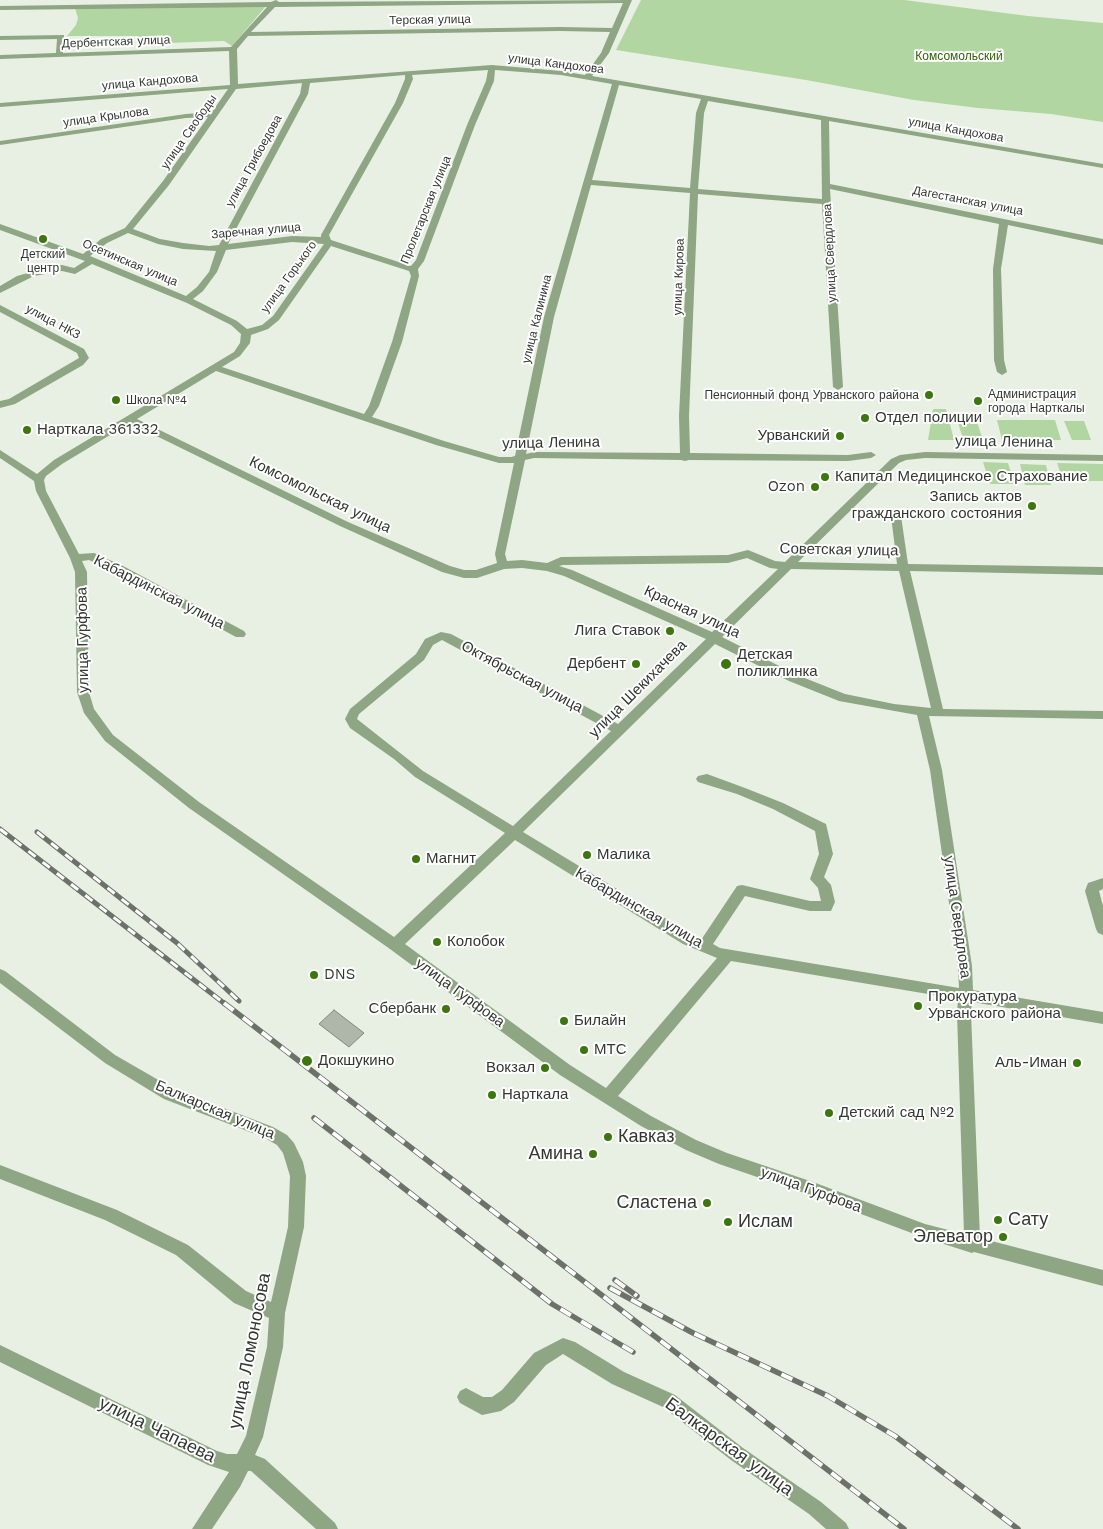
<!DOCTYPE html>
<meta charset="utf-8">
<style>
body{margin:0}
canvas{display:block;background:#e7f0e2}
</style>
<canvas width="1103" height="1529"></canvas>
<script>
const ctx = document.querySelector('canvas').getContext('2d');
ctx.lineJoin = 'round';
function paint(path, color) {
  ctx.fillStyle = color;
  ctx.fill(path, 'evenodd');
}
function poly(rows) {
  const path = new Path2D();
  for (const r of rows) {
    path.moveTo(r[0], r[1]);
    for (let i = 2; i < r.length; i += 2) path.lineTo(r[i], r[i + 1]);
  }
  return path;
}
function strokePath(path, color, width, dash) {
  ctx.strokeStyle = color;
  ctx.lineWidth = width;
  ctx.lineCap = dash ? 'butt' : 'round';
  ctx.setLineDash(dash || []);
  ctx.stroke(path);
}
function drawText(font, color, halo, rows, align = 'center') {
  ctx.font = font + ' "Work Sans",sans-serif';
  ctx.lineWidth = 4;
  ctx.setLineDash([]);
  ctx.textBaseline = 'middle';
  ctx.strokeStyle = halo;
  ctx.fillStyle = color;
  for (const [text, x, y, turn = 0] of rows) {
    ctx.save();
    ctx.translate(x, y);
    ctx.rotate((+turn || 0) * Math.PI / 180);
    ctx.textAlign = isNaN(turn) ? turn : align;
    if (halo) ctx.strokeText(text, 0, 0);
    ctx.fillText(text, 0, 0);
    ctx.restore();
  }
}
const green = poly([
 [641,0,904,0,1028,16,1103,23,1103,122,1051,114,978,108,914,100,806,80,616,50],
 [266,6,232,46,224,41,140,44,138,36,67,36,76,25,78,18,75,8],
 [933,409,946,409,954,440,928,440],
 [957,419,976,419,983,440,963,439],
 [997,420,1055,420,1061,440,1002,440],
 [1064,421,1084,421,1091,440,1072,440],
 [983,462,1008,463,1015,484,990,484],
 [1057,463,1103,464,1103,481,1068,481,1061,475],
 [1020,464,1046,465,1051,485,1025,485]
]);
const building = poly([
 [334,1010,364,1033,349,1047,319,1024,334,1010]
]);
const minor = poly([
 [276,0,279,2,632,0,609,53,592,76,1103,164,1103,168,829,121,830,184,1103,239,1103,245,1008,225,1001,269,1004,360,1007,372,1002,375,997,372,994,360,993,269,999,224,830,189,843,387,838,390,833,387,822,204,698,194,689,416,690,453,848,455,871,452,876,455,871,458,848,461,689,460,685,461,681,460,534,458,525,460,505,554,507,561,522,560,547,563,561,557,728,555,748,550,775,561,785,562,891,459,900,455,925,452,1103,455,1103,461,925,458,906,460,899,463,798,562,897,564,891,516,896,513,901,516,908,564,1103,567,1103,575,910,571,943,709,1103,711,1103,719,929,716,942,770,972,966,973,990,1103,1012,1103,1024,972,1002,971,1013,980,1238,1103,1270,1103,1286,974,1252,972,1253,925,1238,813,1196,719,1164,686,1150,641,1126,560,1075,390,949,189,808,105,741,84,713,77,692,75,572,70,558,36,491,34,481,0,458,0,450,37,474,54,460,234,352,240,343,241,334,231,325,187,303,92,264,75,274,62,271,34,276,0,293,0,286,17,276,52,266,62,265,74,268,85,261,0,230,0,224,83,254,101,239,125,228,163,181,208,117,186,118,0,145,0,141,186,114,212,112,228,89,0,107,0,103,230,85,229,51,0,59,0,55,56,53,57,39,0,40,0,36,64,35,63,53,231,47,267,7,0,10,0,6,271,2,276,0],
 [623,3,612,28,560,27,251,32,275,7,623,3],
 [560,31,610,32,601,53,585,75,561,71,492,65,238,84,237,49,248,36,560,31],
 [488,70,486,81,467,125,416,260,411,266,331,240,329,235,403,103,413,79,412,75,488,70],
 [495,70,561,75,612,84,544,317,515,456,511,457,499,457,444,441,372,417,379,406,402,342,419,276,418,269,424,261,475,125,494,81,495,70],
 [405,75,405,79,395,103,321,235,321,237,292,236,228,244,308,94,310,83,405,75],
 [302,83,300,94,219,245,209,246,183,243,160,239,133,229,169,185,236,89,302,83],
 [619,85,701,99,696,113,690,188,592,180,619,85],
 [708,101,821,120,822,199,698,189,704,113,708,101],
 [591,185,690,193,679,416,680,453,534,452,526,454,554,317,591,185],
 [128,233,158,244,183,249,216,251,209,272,197,287,186,296,90,256,107,243,128,233],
 [292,242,324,244,273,316,262,325,247,329,237,321,193,299,203,291,217,272,226,250,292,242],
 [331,246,409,271,411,276,392,342,369,406,364,414,222,367,240,356,250,343,251,335,268,329,279,320,331,246],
 [216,371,436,445,499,463,514,463,495,554,497,563,476,570,464,570,450,566,348,522,137,419,216,371],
 [130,423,340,526,442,572,464,578,477,578,504,569,522,568,547,571,564,576,706,639,618,724,451,634,441,632,425,639,416,654,350,709,345,719,350,728,394,759,415,777,505,833,394,937,199,802,113,735,94,709,89,692,87,572,82,561,89,560,117,573,236,637,244,637,246,634,244,631,125,567,94,553,79,554,46,491,44,480,46,476,62,464,130,423],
 [747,558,770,568,778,569,712,632,572,570,559,566,563,565,728,563,747,558],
 [791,569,899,571,931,708,894,704,845,694,797,675,722,637,791,569],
 [442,640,611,731,513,826,423,771,357,719,359,714,424,660,433,645,442,640],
 [715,644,789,681,839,701,917,715,930,770,958,966,959,988,720,948,713,944,745,896,810,911,831,911,835,902,831,885,824,877,833,854,826,824,783,803,745,788,707,774,698,776,696,779,698,782,737,794,773,809,815,831,819,854,810,879,818,888,821,901,810,901,742,885,737,886,701,940,523,832,715,644],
 [515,840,683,944,717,958,606,1088,570,1065,405,944,515,840],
 [731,961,958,999,957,1013,964,1234,925,1224,813,1182,727,1153,696,1140,651,1116,618,1096,731,961],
 [0,305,84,349,89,358,83,365,15,404,0,408,0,401,9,399,79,358,77,353,0,312,0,305],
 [1103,878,1103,889,1099,891,1103,906,1103,935,1098,933,1096,929,1085,891,1088,883,1103,878],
 [0,969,5,971,115,1055,174,1089,273,1127,287,1135,294,1143,303,1162,306,1176,304,1227,285,1313,283,1347,263,1437,255,1455,265,1459,335,1523,338,1529,316,1529,251,1471,248,1471,240,1487,212,1529,192,1529,229,1472,208,1465,0,1362,0,1345,217,1451,227,1454,237,1454,246,1436,267,1347,269,1318,234,1303,176,1255,105,1220,0,1179,0,1165,117,1210,188,1245,246,1291,271,1302,288,1227,290,1176,283,1153,277,1145,263,1137,164,1099,105,1063,0,983,0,969],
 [563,1338,575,1342,624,1372,675,1395,743,1448,821,1502,846,1523,849,1529,826,1529,809,1514,731,1460,663,1407,612,1384,563,1354,546,1365,514,1402,501,1411,482,1415,460,1403,457,1397,460,1391,466,1388,483,1397,492,1397,502,1390,534,1353,563,1338]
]);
const railFar1 = poly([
 [0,829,225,1004],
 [37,832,177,943,239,1001]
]);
const rail = poly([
 [224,1003,904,1529],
 [314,1118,552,1304,633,1352],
 [615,1280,637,1296],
 [610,1288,693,1333,828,1396,895,1436,1018,1529]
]);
const markers = [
 [43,239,5,"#3c770d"],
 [929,395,5,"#3c770d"],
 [116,400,5,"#3c770d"],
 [978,401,5,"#3c770d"],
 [865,418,5,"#3c770d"],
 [27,430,5,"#3c770d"],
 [840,436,5,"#3c770d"],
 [825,477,5,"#3c770d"],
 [815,487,5,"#3c770d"],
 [1032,506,5,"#3c770d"],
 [670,631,5,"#3c770d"],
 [636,664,5,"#3c770d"],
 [726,664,6,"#3c770d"],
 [587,855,5,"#3c770d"],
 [416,859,5,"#3c770d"],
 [437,942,5,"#3c770d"],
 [314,975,5,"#3c770d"],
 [918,1006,5,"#3c770d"],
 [446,1009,5,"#3c770d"],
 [564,1021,5,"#3c770d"],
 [584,1050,5,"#3c770d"],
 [307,1061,6,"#3c770d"],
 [1077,1063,5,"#3c770d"],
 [545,1068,5,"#3c770d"],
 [492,1095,5,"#3c770d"],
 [829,1113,5,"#3c770d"],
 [608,1137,5,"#3c770d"],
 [593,1154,5,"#3c770d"],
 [707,1203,5,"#3c770d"],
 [998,1220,5,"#3c770d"],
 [728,1222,5,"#3c770d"],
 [1003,1237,5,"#3c770d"]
];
const farStreetnames = [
 ["Терская улица",430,20,-1],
 ["Дербентская улица",116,42,-2],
 ["улица Кандохова",556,64,7],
 ["улица Кандохова",150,82,-5],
 ["улица Крылова",106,117,-8],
 ["улица Кандохова",956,130,10],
 ["улица Свободы",189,132,-55],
 ["улица Грибоедова",254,161,-61],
 ["Дагестанская улица",968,201,11],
 ["Пролетарская улица",426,210,-68],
 ["Заречная улица",256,231,-5],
 ["улица Свердлова",830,253,-93],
 ["Осетинская улица",130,263,23],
 ["улица Горького",289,277,-54],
 ["улица Кирова",679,277,-88],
 ["улица Калинина",537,319,-76],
 ["улица НКЗ",53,322,28]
];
const farParknames = [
 ["Комсомольский",959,56]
];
const farPoinames = [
 ["Детский",43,254,"center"],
 ["центр",43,268,"center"],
 ["Администрация",988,394],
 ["города Нарткалы",988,408],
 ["Пенсионный фонд Урванского района",919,395,"right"],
 ["Школа №4",126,400]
];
const poiNames = [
 ["Отдел полиции",875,418],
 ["Нарткала 361332",37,430],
 ["Урванский",830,436,"right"],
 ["Капитал Медицинское Страхование",835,477],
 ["Ozon",805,487,"right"],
 ["Запись актов",1022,497,"right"],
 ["гражданского состояния",1022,514,"right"],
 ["Лига Ставок",660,631,"right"],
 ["Детская",737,655],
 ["поликлинка",737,672],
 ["Дербент",626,664,"right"],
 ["Малика",597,855],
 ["Магнит",426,859],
 ["Колобок",447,942],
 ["DNS",324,975],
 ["Прокуратура",928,997],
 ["Урванского района",928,1014],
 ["Сбербанк",436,1009,"right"],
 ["Билайн",574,1021],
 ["МТС",594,1050],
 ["Докшукино",318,1061],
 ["Аль-Иман",1067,1063,"right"],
 ["Вокзал",535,1068,"right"],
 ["Нарткала",502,1095],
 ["Детский сад №2",839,1113]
];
const streetNames = [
 ["улица Ленина",1004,442,1],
 ["улица Ленина",551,443,-1],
 ["Комсомольская улица",320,495,26],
 ["Советская улица",839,550,1],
 ["Кабардинская улица",159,592,27],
 ["Красная улица",692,612,25],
 ["улица Гурфова",83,640,-91],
 ["Октябрьская улица",522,677,28],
 ["улица Шекихачева",638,689,-45],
 ["Кабардинская улица",639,908,30],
 ["улица Свердлова",957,917,82],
 ["улица Гурфова",460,993,36],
 ["Балкарская улица",215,1110,23],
 ["улица Гурфова",811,1190,20]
];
const nearPoinames = [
 ["Кавказ",618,1137],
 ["Амина",583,1154,"right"],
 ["Сластена",697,1203,"right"],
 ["Сату",1008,1220],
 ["Ислам",738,1222],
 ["Элеватор",993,1237,"right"]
];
const nearStreetnames = [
 ["улица Ломоносова",250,1351,-79],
 ["улица Чапаева",157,1430,26],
 ["Балкарская улица",729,1447,36]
];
paint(green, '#b2d6a1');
paint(building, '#aeb7aa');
strokePath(building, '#80887c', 1);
paint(minor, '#8ea683');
strokePath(railFar1, '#6c7169', 5);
strokePath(rail, '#6c7169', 5.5);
strokePath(railFar1, '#fff', 3, [9]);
strokePath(rail, '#fff', 4, [12]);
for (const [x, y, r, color] of markers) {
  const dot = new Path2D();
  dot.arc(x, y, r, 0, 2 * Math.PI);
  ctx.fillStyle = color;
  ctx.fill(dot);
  strokePath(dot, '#fff', 2);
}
drawText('12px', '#343832', '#fff', farStreetnames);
drawText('12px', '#31610c', '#fff', farParknames);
drawText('12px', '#343832', '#fff', farPoinames, 'left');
drawText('15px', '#343832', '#fff', poiNames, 'left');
drawText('15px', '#343832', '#fff', streetNames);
drawText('18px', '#343832', '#fff', nearPoinames, 'left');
drawText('18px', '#343832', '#fff', nearStreetnames);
</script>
